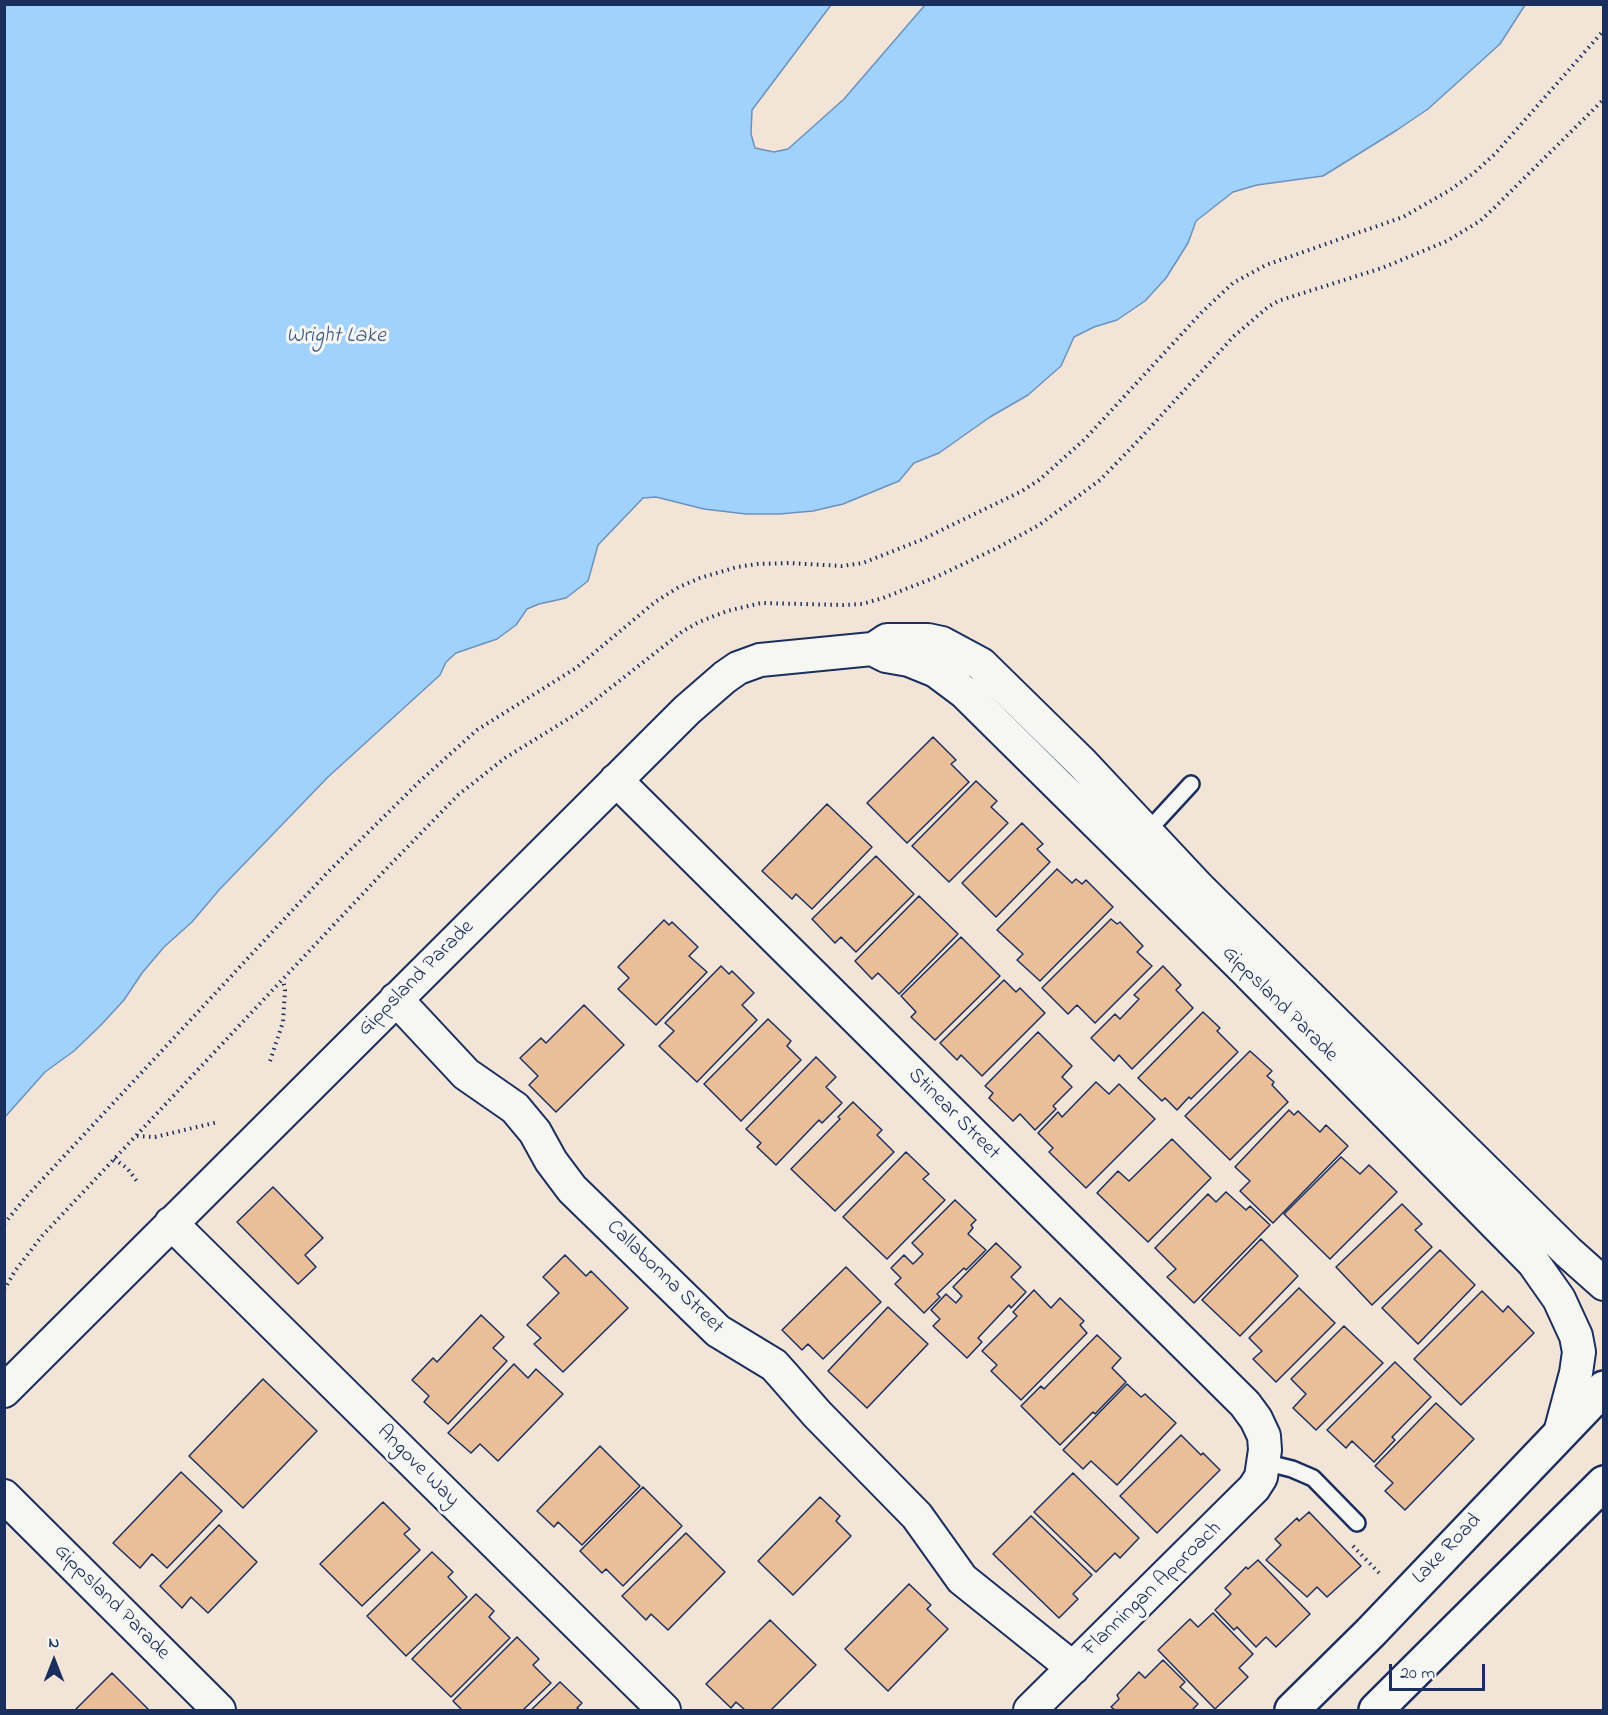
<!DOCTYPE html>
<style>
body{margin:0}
#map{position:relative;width:1608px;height:1715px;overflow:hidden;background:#f2e5d7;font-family:"Indie Flower",sans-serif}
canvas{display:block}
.frame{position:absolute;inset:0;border:6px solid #1b2f5e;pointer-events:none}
.north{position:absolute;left:24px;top:1631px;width:60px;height:60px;-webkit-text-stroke:4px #f6f6f2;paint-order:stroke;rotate:0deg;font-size:16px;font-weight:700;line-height:24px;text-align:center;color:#1b2f5e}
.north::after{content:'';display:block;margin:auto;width:21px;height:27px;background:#1b2f5e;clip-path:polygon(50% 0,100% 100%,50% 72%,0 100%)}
.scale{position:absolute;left:1389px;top:1664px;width:96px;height:27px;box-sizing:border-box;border:3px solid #1b2f5e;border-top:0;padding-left:8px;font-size:18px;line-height:21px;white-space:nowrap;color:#1b2f5e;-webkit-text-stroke:4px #f6f6f2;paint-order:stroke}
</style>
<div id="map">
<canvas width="1608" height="1715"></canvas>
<div class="frame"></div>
<div class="north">N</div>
<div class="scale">20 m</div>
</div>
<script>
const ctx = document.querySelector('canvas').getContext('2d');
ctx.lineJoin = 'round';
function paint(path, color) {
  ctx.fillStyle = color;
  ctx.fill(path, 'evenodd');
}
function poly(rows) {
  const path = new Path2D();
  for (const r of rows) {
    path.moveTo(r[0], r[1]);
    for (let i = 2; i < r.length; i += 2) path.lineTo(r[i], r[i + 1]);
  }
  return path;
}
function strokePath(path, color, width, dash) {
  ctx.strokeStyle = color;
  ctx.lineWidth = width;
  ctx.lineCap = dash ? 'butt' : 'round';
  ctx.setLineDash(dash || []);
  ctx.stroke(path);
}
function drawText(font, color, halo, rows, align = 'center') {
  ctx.font = font + ' "Indie Flower",sans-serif';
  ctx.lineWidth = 6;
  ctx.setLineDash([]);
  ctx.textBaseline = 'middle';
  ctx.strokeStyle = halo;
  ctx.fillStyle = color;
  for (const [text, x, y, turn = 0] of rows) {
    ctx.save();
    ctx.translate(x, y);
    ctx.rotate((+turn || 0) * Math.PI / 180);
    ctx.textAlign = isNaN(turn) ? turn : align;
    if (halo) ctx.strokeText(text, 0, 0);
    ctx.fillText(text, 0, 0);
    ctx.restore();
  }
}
const water = poly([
 [5,4,831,5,752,110,751,134,755,148,774,152,788,149,844,99,925,5,1525,5,1500,44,1428,109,1397,130,1323,176,1257,185,1233,192,1196,221,1188,243,1166,278,1145,301,1117,320,1094,327,1074,337,1061,366,1028,395,990,417,939,453,914,463,899,481,843,504,813,511,779,514,746,514,704,509,656,497,643,498,598,545,588,581,566,598,539,604,527,609,516,625,497,639,456,653,446,662,440,675,328,777,219,890,192,922,164,947,142,973,124,1000,101,1025,74,1051,45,1072,5,1117,5,4]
]);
const building = poly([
 [933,737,956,760,951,764,969,782,907,843,867,803,933,737],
 [976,781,997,801,991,807,1008,823,949,882,912,846,976,781],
 [827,804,872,847,812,909,796,894,792,899,762,871,827,804],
 [1022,823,1043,844,1037,849,1050,862,996,917,962,883,1022,823],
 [876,856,914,894,856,952,841,937,835,943,812,919,876,856],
 [1057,869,1072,883,1076,879,1082,884,1086,880,1113,907,1040,981,1017,960,1023,954,997,930,1057,869],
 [919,896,958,934,899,994,878,973,872,979,855,961,919,896],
 [1111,919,1117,924,1120,922,1143,946,1137,952,1152,966,1095,1023,1077,1005,1068,1014,1042,988,1111,919],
 [664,920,669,925,672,922,698,947,689,956,707,972,656,1025,618,989,629,978,618,967,664,920],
 [961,937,1000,976,935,1040,911,1017,916,1012,901,996,961,937],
 [721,966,729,974,732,971,754,993,742,1005,757,1020,697,1082,659,1046,674,1031,665,1023,721,966],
 [1163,966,1181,985,1176,990,1193,1008,1132,1069,1119,1055,1114,1061,1091,1038,1115,1014,1120,1019,1139,999,1134,995,1163,966],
 [1004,980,1016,992,1020,988,1045,1013,982,1076,961,1055,957,1060,940,1043,1004,980],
 [584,1005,624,1045,556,1112,529,1085,538,1076,520,1058,541,1038,546,1043,584,1005],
 [1203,1012,1220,1028,1217,1031,1238,1052,1191,1099,1189,1097,1177,1110,1165,1098,1162,1101,1138,1078,1203,1012],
 [768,1019,791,1041,787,1046,801,1060,741,1121,704,1084,768,1019],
 [1038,1032,1072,1066,1062,1077,1072,1087,1053,1106,1056,1109,1035,1130,1020,1114,1013,1121,989,1098,993,1093,985,1086,1038,1032],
 [1250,1051,1272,1071,1267,1076,1274,1082,1272,1085,1288,1102,1230,1160,1185,1116,1250,1051],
 [816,1057,836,1077,826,1087,842,1103,822,1123,819,1120,776,1165,757,1147,761,1143,746,1129,816,1057],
 [1096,1082,1109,1094,1119,1084,1155,1119,1086,1188,1049,1152,1053,1148,1038,1133,1058,1112,1062,1117,1096,1082],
 [853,1102,882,1130,877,1135,894,1152,835,1211,791,1169,840,1119,838,1117,853,1102],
 [1289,1110,1294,1115,1298,1111,1320,1132,1326,1125,1348,1146,1273,1223,1240,1191,1250,1181,1235,1167,1289,1110],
 [1172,1139,1211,1178,1148,1242,1097,1193,1118,1171,1129,1181,1172,1139],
 [906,1152,929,1174,923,1179,945,1200,887,1259,843,1217,906,1152],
 [1341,1157,1360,1174,1369,1165,1397,1192,1330,1259,1284,1214,1341,1157],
 [273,1187,323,1238,305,1255,316,1267,298,1284,237,1222,273,1187],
 [1226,1192,1246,1210,1250,1206,1270,1225,1194,1303,1167,1277,1176,1269,1155,1248,1208,1194,1216,1202,1226,1192],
 [955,1200,976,1220,971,1225,973,1228,968,1234,986,1250,966,1270,964,1268,937,1294,940,1297,924,1313,895,1284,901,1278,891,1268,904,1255,913,1264,923,1254,912,1243,955,1200],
 [1402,1204,1422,1224,1415,1230,1432,1247,1372,1305,1336,1267,1402,1204],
 [1261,1239,1298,1276,1240,1336,1202,1300,1261,1239],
 [996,1243,1021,1267,1011,1277,1026,1292,1011,1308,1009,1305,978,1338,982,1342,967,1358,933,1326,940,1319,931,1310,946,1294,956,1303,962,1296,953,1287,996,1243],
 [1440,1250,1475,1285,1418,1344,1382,1308,1440,1250],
 [565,1255,586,1276,591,1271,628,1308,563,1372,534,1344,541,1338,527,1325,559,1293,543,1277,565,1255],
 [846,1267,881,1302,823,1359,808,1344,802,1350,782,1330,846,1267],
 [1299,1288,1335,1323,1276,1382,1253,1359,1262,1351,1249,1338,1299,1288],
 [1034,1290,1051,1308,1060,1298,1084,1321,1080,1325,1087,1333,1021,1400,991,1371,997,1365,982,1351,1017,1316,1013,1312,1034,1290],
 [1482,1291,1503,1312,1508,1306,1534,1333,1461,1405,1414,1359,1482,1291],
 [888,1307,928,1344,867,1408,828,1371,888,1307],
 [481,1315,504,1337,493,1348,507,1361,448,1424,424,1402,429,1396,412,1380,433,1358,437,1362,481,1315],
 [1344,1326,1383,1363,1316,1430,1293,1408,1306,1394,1291,1379,1344,1326],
 [1097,1335,1121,1358,1112,1368,1126,1382,1095,1414,1093,1412,1060,1445,1021,1406,1041,1386,1044,1389,1097,1335],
 [1395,1362,1431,1397,1392,1437,1395,1440,1374,1462,1352,1441,1346,1448,1327,1430,1395,1362],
 [514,1364,528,1378,536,1369,563,1394,498,1461,480,1444,471,1453,448,1433,514,1364],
 [263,1379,317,1431,243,1508,189,1456,263,1379],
 [1127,1384,1141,1397,1145,1394,1176,1423,1117,1485,1091,1461,1083,1469,1063,1450,1127,1384],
 [1436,1403,1474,1439,1405,1510,1385,1491,1393,1483,1375,1466,1436,1403],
 [1181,1435,1201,1455,1203,1453,1220,1470,1157,1533,1120,1496,1181,1435],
 [600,1446,640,1486,582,1545,558,1522,554,1527,537,1511,600,1446],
 [181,1472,222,1511,167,1568,152,1554,140,1568,113,1543,181,1472],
 [1073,1473,1139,1538,1120,1558,1115,1553,1096,1572,1034,1512,1073,1473],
 [643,1487,682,1526,623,1586,606,1569,602,1573,580,1551,643,1487],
 [820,1497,840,1516,836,1521,851,1536,793,1595,758,1561,820,1497],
 [383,1502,410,1529,404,1534,420,1550,362,1606,320,1564,383,1502],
 [1309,1512,1361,1566,1327,1597,1317,1587,1307,1597,1266,1560,1281,1545,1275,1539,1297,1518,1299,1521,1309,1512],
 [1031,1516,1092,1575,1073,1594,1078,1599,1059,1618,993,1554,1031,1516],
 [219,1525,257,1562,208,1613,191,1597,182,1608,160,1586,219,1525],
 [686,1533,725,1572,668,1630,651,1614,646,1620,622,1596,686,1533],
 [432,1552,453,1572,448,1577,467,1597,406,1656,367,1616,432,1552],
 [1258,1560,1310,1614,1276,1647,1266,1637,1256,1647,1237,1627,1234,1630,1215,1610,1231,1594,1225,1588,1246,1567,1248,1569,1258,1560],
 [909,1584,931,1605,927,1609,948,1629,888,1691,845,1649,909,1584],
 [476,1594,494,1611,489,1617,510,1638,451,1697,412,1659,476,1594],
 [1213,1613,1253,1654,1239,1668,1248,1677,1215,1709,1158,1650,1190,1619,1198,1627,1213,1613],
 [770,1620,816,1665,771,1710,745,1710,736,1702,731,1708,706,1684,770,1620],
 [517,1637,539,1659,533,1665,551,1683,523,1710,462,1710,453,1701,517,1637],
 [1163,1660,1185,1682,1180,1687,1198,1704,1192,1710,1115,1710,1111,1707,1119,1699,1117,1695,1139,1672,1145,1678,1163,1660],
 [112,1673,148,1709,146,1710,75,1710,112,1673],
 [560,1682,582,1703,577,1708,580,1710,531,1710,560,1682]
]);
const path = poly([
 [270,1061,283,1022,285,990,283,980],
 [137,1136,155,1137,218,1122],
 [114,1159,127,1168,139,1184],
 [4,1224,26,1197,327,873,421,780,477,730,576,668,655,602,679,587,700,578,737,567,757,564,789,563,842,566,863,563,921,540,1022,491,1039,480,1085,439,1202,312,1233,283,1266,265,1403,217,1450,190,1475,172,1495,154,1604,30],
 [4,1290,15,1271,42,1236,387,868,458,795,505,758,581,711,683,631,699,622,727,611,761,603,843,605,862,604,883,598,936,577,997,548,1039,525,1100,480,1135,444,1234,336,1268,307,1278,301,1382,268,1447,241,1480,221,1493,209,1604,99],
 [1353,1546,1381,1575]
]);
const service = poly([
 [1144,835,1191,784],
 [1264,1462,1292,1469,1313,1478,1357,1523]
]);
const minor = poly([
 [878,646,887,640,928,640,942,643,981,664,1082,763,1199,888,1568,1252,1604,1284],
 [616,780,1245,1404,1256,1419,1264,1436,1265,1450,1261,1477,1254,1488,1030,1710],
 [396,999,466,1074,515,1108,535,1132,551,1161,572,1189,718,1331,774,1365,783,1375,817,1414,917,1516,962,1579,1073,1668],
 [171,1223,664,1710],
 [4,1391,687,710,725,677,738,668,760,660,872,649,886,656,909,660,936,671,964,692,1246,971,1533,1262,1559,1299,1576,1336,1579,1352,1576,1373,1560,1433],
 [4,1496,219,1710]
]);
const primary = poly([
 [1292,1710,1370,1633,1604,1388],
 [1376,1710,1604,1483]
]);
const streetNames = [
 ["Gippsland Parade",417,979,-45],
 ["Gippsland Parade",1279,1005,45],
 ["Stinear Street",953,1115,45],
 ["Callabonna Street",664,1278,44],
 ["Angove Way",417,1467,45],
 ["Lake Road",1448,1550,-46],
 ["Flanningan Approach",1153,1590,-44],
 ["Gippsland Parade",111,1603,45]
];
const waterNames = [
 ["Wright Lake",336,337]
];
paint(water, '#a1d2fe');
strokePath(water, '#6b91be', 1.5);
paint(building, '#eabe99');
strokePath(building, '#1b2f5e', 1.5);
strokePath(service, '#1b2f5e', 20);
strokePath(minor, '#1b2f5e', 36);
strokePath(primary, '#1b2f5e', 38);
strokePath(path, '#1b2f5e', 4, [1.5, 4.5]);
strokePath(service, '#f6f6f2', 15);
strokePath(minor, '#f6f6f2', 32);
strokePath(primary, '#f6f6f2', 33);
drawText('21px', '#1b2f5e', '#f6f6f2', streetNames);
drawText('italic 22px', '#3c5886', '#f6f6f2', waterNames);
</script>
